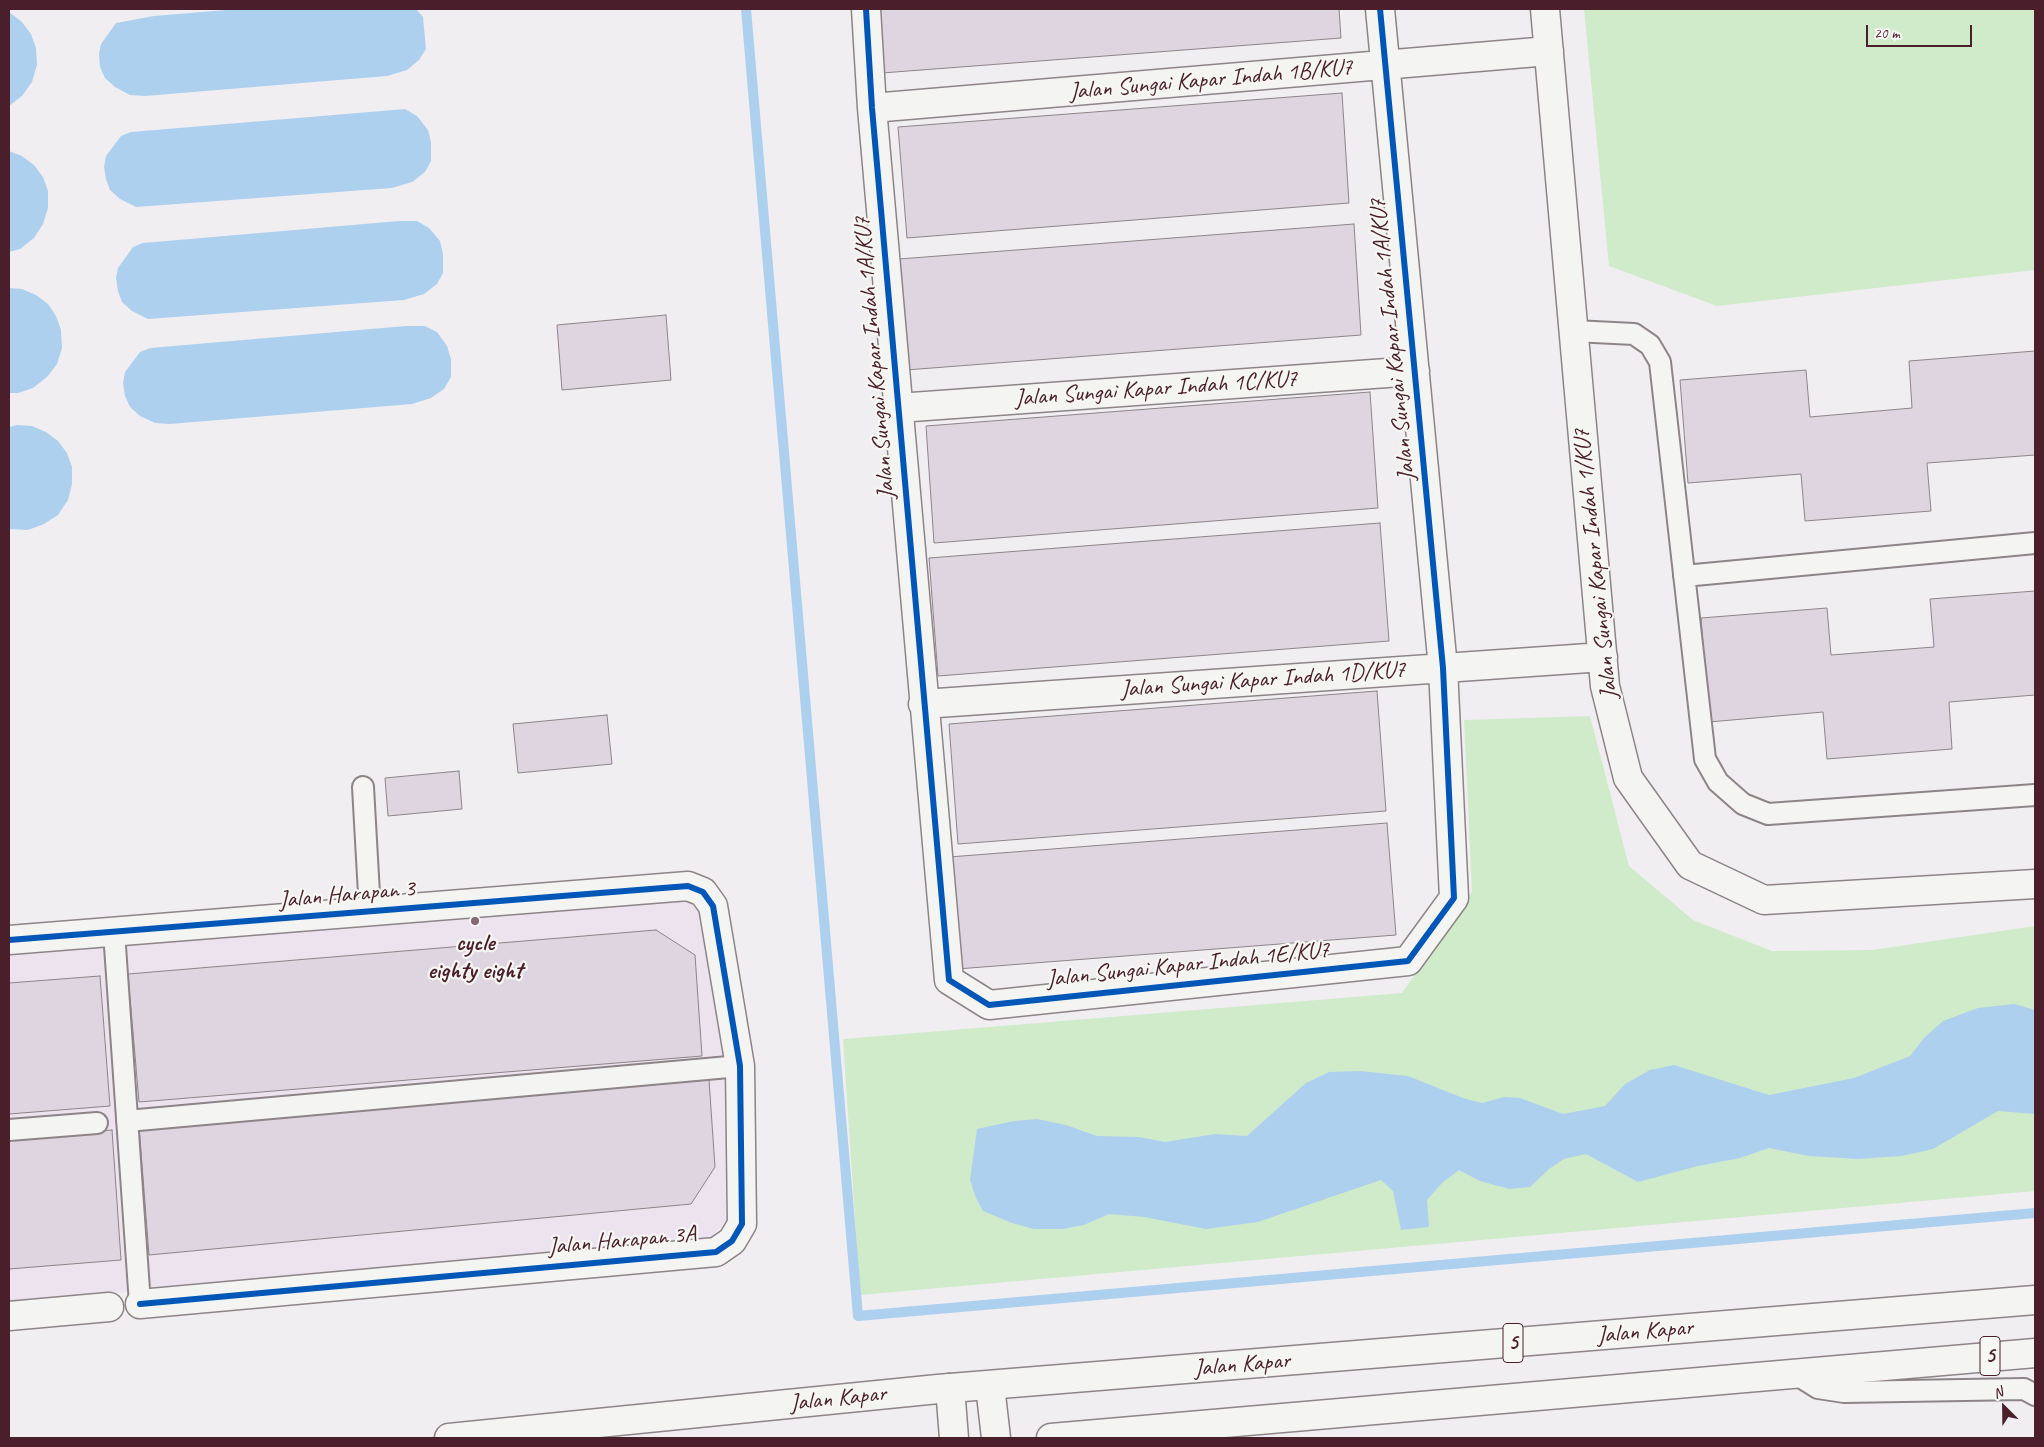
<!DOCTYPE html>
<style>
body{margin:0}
#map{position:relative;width:2044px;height:1447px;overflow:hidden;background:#f1eef2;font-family:Caveat,sans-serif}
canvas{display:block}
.frame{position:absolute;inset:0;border:10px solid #4a1f2b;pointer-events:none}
.north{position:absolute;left:1979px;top:1382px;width:50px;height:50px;-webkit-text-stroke:4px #f6f6f2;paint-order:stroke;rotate:337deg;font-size:14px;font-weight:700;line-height:20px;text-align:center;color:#4a1f2b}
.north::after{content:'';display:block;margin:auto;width:18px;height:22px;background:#4a1f2b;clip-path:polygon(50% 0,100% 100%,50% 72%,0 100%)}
.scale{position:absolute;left:1866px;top:25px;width:106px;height:22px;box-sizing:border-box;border:2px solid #4a1f2b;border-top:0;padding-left:6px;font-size:15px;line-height:18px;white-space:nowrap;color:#4a1f2b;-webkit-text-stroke:4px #f6f6f2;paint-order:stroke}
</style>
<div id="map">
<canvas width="2044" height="1447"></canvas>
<div class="frame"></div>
<div class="north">N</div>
<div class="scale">20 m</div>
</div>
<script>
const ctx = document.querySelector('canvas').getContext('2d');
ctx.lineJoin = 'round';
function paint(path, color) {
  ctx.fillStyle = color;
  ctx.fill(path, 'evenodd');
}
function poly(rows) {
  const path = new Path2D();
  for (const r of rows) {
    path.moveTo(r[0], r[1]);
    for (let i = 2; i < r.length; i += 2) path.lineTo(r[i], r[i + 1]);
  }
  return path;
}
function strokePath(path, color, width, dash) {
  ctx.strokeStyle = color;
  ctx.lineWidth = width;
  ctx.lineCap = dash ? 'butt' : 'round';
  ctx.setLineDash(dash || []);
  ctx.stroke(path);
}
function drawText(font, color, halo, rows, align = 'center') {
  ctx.font = font + ' Caveat,sans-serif';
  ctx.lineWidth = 4.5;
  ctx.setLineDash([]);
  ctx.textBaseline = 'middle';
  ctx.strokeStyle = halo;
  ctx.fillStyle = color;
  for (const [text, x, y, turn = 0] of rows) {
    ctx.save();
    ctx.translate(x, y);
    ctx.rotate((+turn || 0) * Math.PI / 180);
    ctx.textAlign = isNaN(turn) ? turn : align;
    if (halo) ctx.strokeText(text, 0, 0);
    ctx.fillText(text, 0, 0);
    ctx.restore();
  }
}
const built = poly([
 [691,899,704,912,729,1086,728,1218,712,1237,9,1303,9,953]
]);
const green = poly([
 [1584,9,2035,9,2035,270,1717,306,1609,266],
 [1590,716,1629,866,1693,920,1772,951,1872,950,2035,926,2035,1191,860,1295,843,1039,1402,993,1472,891,1464,720]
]);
const water = poly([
 [238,9,416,9,423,17,426,49,419,60,407,70,387,76,145,96,130,95,115,87,105,78,100,67,99,54,101,44,116,23,154,16],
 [9,12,22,22,31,34,36,48,37,65,32,82,22,96,9,106],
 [405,109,417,116,428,130,431,142,431,161,425,172,412,182,392,188,136,207,120,199,110,190,106,179,104,167,106,156,121,136,131,132],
 [9,151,22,156,34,165,43,177,48,191,48,208,43,224,34,238,20,249,9,252],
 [399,221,417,221,429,228,440,241,443,254,443,273,437,284,424,294,404,300,148,319,132,311,122,302,118,291,116,278,118,268,133,247,143,243],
 [9,288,22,289,36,295,48,304,56,316,61,330,62,348,57,364,47,377,33,388,18,393,9,393],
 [406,326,425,326,437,332,447,346,451,359,451,377,444,389,431,398,412,404,170,424,155,423,140,416,130,407,125,396,123,383,125,372,140,352,150,348],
 [17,425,32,426,46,432,58,441,67,453,72,467,72,484,68,500,58,515,44,524,28,530,9,529,9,427],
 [2014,1004,2035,1010,2035,1114,1998,1111,1933,1149,1902,1156,1858,1159,1809,1156,1769,1148,1740,1158,1698,1166,1638,1182,1586,1154,1564,1159,1549,1169,1530,1187,1509,1189,1480,1181,1459,1170,1442,1183,1427,1200,1429,1227,1401,1230,1393,1191,1381,1180,1258,1222,1206,1229,1144,1217,1109,1214,1084,1225,1063,1229,1034,1229,1012,1223,983,1211,976,1198,970,1180,977,1129,1014,1121,1037,1119,1066,1125,1097,1136,1139,1137,1165,1142,1215,1134,1247,1136,1306,1083,1329,1072,1360,1071,1408,1076,1463,1098,1482,1103,1504,1097,1520,1098,1563,1114,1605,1106,1625,1084,1650,1070,1674,1065,1769,1095,1854,1078,1910,1056,1924,1038,1943,1021,1978,1008]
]);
const stream = poly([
 [746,9,858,1316,2035,1213]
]);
const building = poly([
 [877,9,1339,9,1341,38,882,73,877,9],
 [1342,93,1349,203,907,238,898,127,1342,93],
 [1354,224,1361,335,906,370,899,259,1354,224],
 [666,315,671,380,562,390,557,325,666,315],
 [2035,351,2035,455,1927,463,1931,511,1805,521,1801,474,1688,483,1680,380,1806,370,1810,417,1912,408,1909,361,2035,351],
 [1370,392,1378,508,934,543,926,426,1370,392],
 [1380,523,1389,641,938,676,929,558,1380,523],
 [2035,591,2035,695,1949,702,1952,749,1827,759,1823,712,1709,722,1701,618,1827,608,1831,655,1934,647,1930,599,2035,591],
 [1377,691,1386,811,958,844,949,724,1377,691],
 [607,715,612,764,518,773,513,724,607,715],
 [459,771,462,809,388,816,385,778,459,771],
 [1387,823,1396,935,957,969,949,857,1387,823],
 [656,930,695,955,702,1056,139,1102,128,974,656,930],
 [100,976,110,1106,9,1114,9,983,100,976],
 [709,1080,715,1167,691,1204,149,1255,139,1126,709,1080],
 [112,1130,121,1260,9,1269,9,1138,112,1130]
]);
const service = poly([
 [1574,331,1634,334,1650,345,1660,362,1705,759,1718,782,1743,804,1768,814,2035,795],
 [1684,576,2035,543],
 [363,787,370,912],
 [114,932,140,1304],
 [127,1121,740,1066],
 [9,1130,97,1123],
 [1794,1373,1818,1388,1844,1392,2024,1389,2035,1395]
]);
const minor = poly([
 [866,9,872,108,949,980,989,1005,1408,961,1454,898,1443,668,1380,9],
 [1545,9,1605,686,1628,778,1690,865,1764,900,2035,884],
 [872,108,1549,51],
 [898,408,1415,371],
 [923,704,1603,657],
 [9,940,688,886,703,892,713,906,740,1066,742,1224,732,1241,716,1252,140,1304],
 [9,1316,109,1307],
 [990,1386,996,1438],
 [950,1388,954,1438]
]);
const trunk = poly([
 [449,1438,938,1389,2035,1300],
 [1051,1438,2035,1353]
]);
const cycleway = poly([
 [866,9,872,108,949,980,989,1005,1408,961,1454,898,1443,668,1380,9],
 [9,940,688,886,703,892,713,906,740,1066,742,1224,732,1241,716,1252,140,1304]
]);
const markers = [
 [475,921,5,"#846771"]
];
const shields = [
 [1513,1343,20],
 [1990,1356,20]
];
const shieldNames = [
 ["5",1513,1343],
 ["5",1990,1356]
];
const streetNames = [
 ["Jalan Sungai Kapar Indah 1B/KU7",1211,80,-5],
 ["Jalan Sungai Kapar Indah 1A/KU7",1393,340,-96],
 ["Jalan Sungai Kapar Indah 1A/KU7",875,358,-95],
 ["Jalan Sungai Kapar Indah 1C/KU7",1156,389,-4],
 ["Jalan Sungai Kapar Indah 1/KU7",1596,564,-96],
 ["Jalan Sungai Kapar Indah 1D/KU7",1263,680,-4],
 ["Jalan Harapan 3",347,895,-5],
 ["Jalan Sungai Kapar Indah 1E/KU7",1188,965,-6],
 ["Jalan Harapan 3A",622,1241,-5],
 ["Jalan Kapar",1645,1332,-5],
 ["Jalan Kapar",1242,1365,-5],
 ["Jalan Kapar",838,1399,-6]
];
const poiNames = [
 ["cycle",475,944],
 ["eighty eight",475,972]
];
paint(built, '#ece3ef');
paint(green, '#d0ebca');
paint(water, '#aed0ef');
strokePath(stream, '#aed0ef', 10);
paint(building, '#dfd5e0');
strokePath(building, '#8d8488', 1);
strokePath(service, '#8d8488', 24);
strokePath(minor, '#8d8488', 31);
strokePath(trunk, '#8d8488', 31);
strokePath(service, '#f4f4f3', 20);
strokePath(minor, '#f4f4f3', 28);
strokePath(trunk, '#f4f4f3', 28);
strokePath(cycleway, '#0057b8', 6);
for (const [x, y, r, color] of markers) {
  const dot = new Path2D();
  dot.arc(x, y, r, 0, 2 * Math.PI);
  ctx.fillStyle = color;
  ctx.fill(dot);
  strokePath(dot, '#f6f6f2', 2);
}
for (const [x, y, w] of shields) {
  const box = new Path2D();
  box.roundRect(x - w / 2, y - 19.5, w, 39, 4);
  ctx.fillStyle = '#f6f6f2';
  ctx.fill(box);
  strokePath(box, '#4a1f2b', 1);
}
drawText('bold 22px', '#4a1f2b', null, shieldNames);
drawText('24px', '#4a1f2b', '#f6f6f2', streetNames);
drawText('bold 24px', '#4a1f2b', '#f6f6f2', poiNames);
</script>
